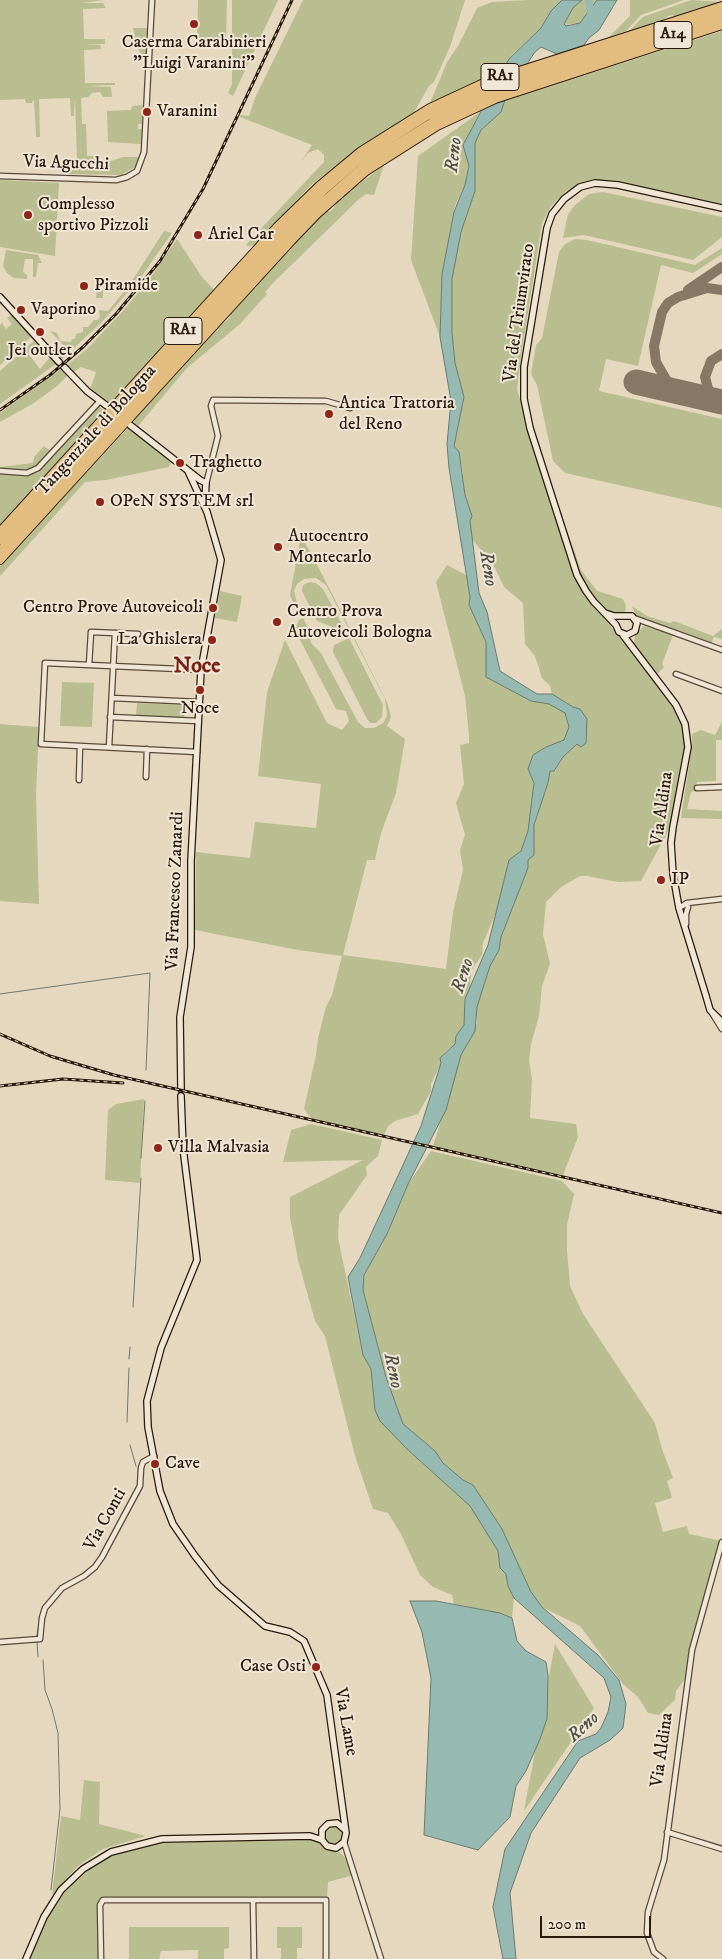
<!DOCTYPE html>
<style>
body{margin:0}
#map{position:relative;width:722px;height:1959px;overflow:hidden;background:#e6d8be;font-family:"IM FELL DW Pica",serif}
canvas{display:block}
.scale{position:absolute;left:540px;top:1916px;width:111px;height:22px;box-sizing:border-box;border:2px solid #28190d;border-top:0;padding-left:6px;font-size:15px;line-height:18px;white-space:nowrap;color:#28190d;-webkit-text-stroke:4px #efe6d5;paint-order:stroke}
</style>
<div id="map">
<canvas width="722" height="1959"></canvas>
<div class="scale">200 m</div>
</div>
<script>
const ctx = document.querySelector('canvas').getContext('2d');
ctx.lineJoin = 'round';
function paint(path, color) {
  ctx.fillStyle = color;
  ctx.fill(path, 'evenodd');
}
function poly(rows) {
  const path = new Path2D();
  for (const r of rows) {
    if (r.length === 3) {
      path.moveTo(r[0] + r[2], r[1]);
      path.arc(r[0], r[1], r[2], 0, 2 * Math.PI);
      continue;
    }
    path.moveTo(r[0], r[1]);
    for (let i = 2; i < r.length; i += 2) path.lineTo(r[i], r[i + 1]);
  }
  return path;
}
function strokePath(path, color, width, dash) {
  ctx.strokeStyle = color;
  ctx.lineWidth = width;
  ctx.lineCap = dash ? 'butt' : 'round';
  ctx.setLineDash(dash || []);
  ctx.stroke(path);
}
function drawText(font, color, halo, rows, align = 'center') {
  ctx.font = font + ' "IM FELL DW Pica",serif';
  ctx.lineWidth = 4;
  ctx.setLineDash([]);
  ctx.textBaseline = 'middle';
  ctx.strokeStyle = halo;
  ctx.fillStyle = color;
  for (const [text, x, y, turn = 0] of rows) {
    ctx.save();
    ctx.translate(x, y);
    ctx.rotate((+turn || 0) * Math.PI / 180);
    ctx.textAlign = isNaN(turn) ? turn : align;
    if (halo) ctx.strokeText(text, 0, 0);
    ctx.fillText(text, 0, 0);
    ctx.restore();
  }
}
const green = poly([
 [0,0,104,0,82,3,103,3,106,8,83,9,84,39,105,39,105,44,84,45,100,45,101,49,84,50,85,83,115,83,115,85,85,86,111,87,112,97,103,97,100,92,92,93,88,97,81,98,82,124,86,124,87,156,95,156,94,159,86,161,77,159,75,98,74,116,71,116,70,98,39,99,40,137,36,137,34,99,32,103,26,103,25,99,0,100],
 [198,0,227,0,226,41,197,41],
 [232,0,278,0,233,96,228,93,232,84],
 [303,0,465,0,450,47,434,82,429,86,413,114,370,140,311,185,255,245,248,246,246,245,251,239,324,162,324,155,318,149,308,153,301,162,312,145,240,117,241,115,249,116,255,98],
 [528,0,562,0,551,12,541,28,512,55,500,73,430,103,447,62,458,46,477,8,492,2],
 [582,0,597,0,580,23,564,25,573,8],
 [630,0,684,0,641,15,626,31,609,37,630,16],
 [691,0,722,2,674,17,673,15,668,16,661,21,629,31,643,17],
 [133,28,148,28,146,59,143,59,137,46],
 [722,31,722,205,620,181,605,180,585,182,565,192,551,206,542,223,521,357,517,389,548,494,579,585,616,633,665,688,688,735,678,813,641,881,618,882,587,876,580,876,561,887,546,902,543,934,550,964,542,986,539,1016,531,1044,529,1060,532,1079,530,1118,576,1124,578,1137,563,1175,433,1146,461,1055,477,1023,477,1007,490,966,499,950,501,937,528,868,528,860,534,855,534,825,548,783,550,771,555,771,563,757,577,744,586,742,586,719,580,709,573,707,552,694,550,686,542,678,535,656,525,644,523,603,504,587,494,566,472,539,470,521,472,516,465,495,462,467,454,446,464,397,455,363,452,333,452,279,461,232,475,191,475,143,481,130,501,112,505,101],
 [143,105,142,124,138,124,138,129,142,129,141,144,108,142,107,111,131,110,132,106],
 [480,112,463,145,469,166,465,185,455,206,442,274,440,337,411,260,418,156],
 [123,157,140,157,135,167,121,175,62,174,62,160,87,162,96,159,111,161],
 [384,165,374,195,366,194,357,201,274,282,265,292,267,294,240,324,187,368,138,426,133,421,222,324,229,319,232,311,304,233,328,210,329,212,334,208,338,200],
 [0,180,59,183,55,256,0,247],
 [603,192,722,217,722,237,693,260,584,235,563,238,568,214,575,205,589,194],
 [164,231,172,233,141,277,102,322,62,359,58,354,64,346,50,331,57,333,60,341,71,342,72,339,75,339,76,334,83,332,83,327,88,327,94,320,98,320,100,317,99,310,108,311,127,288,115,287,114,284,113,292,103,291,103,298,96,298,97,290,103,290,105,283,130,284],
 [177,239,202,277,214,290,110,403,85,384,91,387,96,372,81,367,74,372,67,365,87,349,122,312,148,281],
 [575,239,587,240,695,265,722,248,722,254,693,273,661,265,638,366,606,359,599,391,722,419,722,508,565,473,553,461,537,385,531,374,536,345,542,338,559,252,565,244],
 [6,250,38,255,42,263,38,263,36,277,33,277,33,259,25,259,23,272,27,275,27,279,14,278,7,273,3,266],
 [11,315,31,337,0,365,0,325,2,323,6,329,12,324,7,318],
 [34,341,37,344,28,353,40,369,50,357,56,364,0,404,0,371],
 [61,369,67,376,57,386,34,403,0,422,0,413],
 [99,407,104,410,0,526,0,473,24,475,38,473],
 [128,428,171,462,169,467,106,480,85,482,0,576,0,566],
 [44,446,50,451,35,466,26,470,0,469,0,467,33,463,34,457],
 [556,499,581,570,597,591,623,599,626,606,625,612,620,614,608,613,581,580],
 [300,541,304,541,324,578,387,702,391,717,387,726,405,739,396,793,381,833,375,860,367,860,343,955,446,969,453,912,463,870,460,850,465,835,456,803,464,784,460,745,469,743,469,735,465,696,436,582,447,565,466,575,470,597,469,605,486,642,486,677,531,701,549,704,565,713,569,727,564,740,546,747,533,755,528,769,534,782,528,831,521,851,509,860,499,906,483,943,482,955,471,971,470,990,465,999,464,1025,457,1036,455,1044,443,1054,441,1063,431,1084,431,1091,418,1114,395,1121,388,1126,384,1135,312,1119,304,1109,316,1055,318,1038,326,1007,332,995,342,956,298,950,195,930,196,852,250,858,255,822,316,828,321,784,258,776,267,692,285,640,327,723,342,730,349,721,346,711,336,709,297,634,296,627,299,620,303,618,310,631,311,643,321,653,358,722,365,728,374,728,383,723,387,716,385,699,326,585,316,578,304,579,297,584,294,591,299,611,292,600,290,595],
 [310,582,316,583,323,589,347,634,337,639,333,627,317,621,302,591,303,585],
 [220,591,242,596,237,622,215,618],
 [632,606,647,616,670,623,674,621,713,636,722,629,722,639,714,637,711,644,647,621,636,617],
 [644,626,673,635,662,664,664,667,657,674,654,673,642,657,634,644,635,635],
 [349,638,383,705,382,717,376,723,370,723,367,719,333,652,334,645],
 [62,682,94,683,92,727,60,726],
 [137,703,185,705,184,719,136,717],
 [722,722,722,740,716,740,716,781,697,782,694,791,691,792,687,809,722,811,722,819,681,818,692,746,692,734,701,730,715,735],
 [0,724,39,727,36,794,39,904,0,901],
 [144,1099,140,1183,105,1180,108,1110,116,1104],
 [311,1124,382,1140,378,1156,366,1167,367,1175,339,1215,338,1237,341,1252,363,1355,371,1369,375,1410,407,1449,470,1506,488,1532,498,1551,500,1568,506,1574,508,1586,514,1598,512,1618,500,1613,454,1604,452,1595,433,1587,420,1575,401,1534,388,1513,373,1509,355,1456,325,1336,315,1321,298,1260,290,1217,290,1197,363,1160,283,1162,291,1130],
 [431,1151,562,1181,574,1194,567,1225,567,1250,570,1286,583,1314,655,1423,662,1449,673,1478,667,1481,672,1498,655,1503,663,1532,687,1526,689,1534,722,1541,697,1628,688,1675,676,1691,675,1700,659,1715,648,1713,638,1697,623,1684,580,1626,542,1607,531,1592,502,1529,473,1485,463,1480,443,1463,435,1451,403,1424,396,1408,367,1311,363,1290,364,1275,387,1234,408,1184],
 [555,1644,594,1708,524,1811],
 [84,1780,100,1782,99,1824,146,1836,103,1849,78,1866,52,1895,61,1816,80,1820],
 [333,1835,10],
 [310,1839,321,1843,328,1850,340,1852,345,1858,354,1875,328,1882,327,1898,99,1899,98,1959,30,1959,42,1927,65,1892,94,1865,117,1853,162,1843],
 [129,1927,229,1927,229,1948,224,1949,224,1959,198,1959,198,1950,161,1951,159,1959,129,1959],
 [277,1927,302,1927,302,1948,297,1948,297,1959,281,1959,281,1948,277,1948]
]);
const water = poly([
 [562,0,582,0,573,8,564,24,566,26,580,23,597,0,617,0,599,30,589,38,584,45,557,54,541,47,534,53,505,100,501,112,481,130,475,143,475,191,461,232,452,279,452,333,455,363,464,397,454,446,459,452,465,495,472,516,470,521,479,593,487,612,500,671,537,694,552,694,573,707,580,709,587,719,586,743,581,747,577,744,563,757,554,771,550,771,548,783,534,825,534,855,528,860,528,868,501,937,499,950,490,966,477,1007,475,1031,461,1055,446,1110,408,1184,387,1234,364,1275,363,1290,386,1377,403,1424,435,1451,443,1463,463,1480,473,1485,502,1529,531,1592,542,1607,598,1655,619,1680,626,1704,623,1728,610,1740,580,1758,531,1833,510,1893,516,1959,503,1959,493,1907,505,1849,578,1741,596,1734,601,1728,608,1712,611,1697,604,1678,514,1598,508,1586,506,1574,500,1568,498,1551,470,1506,407,1449,380,1421,375,1410,371,1369,363,1355,348,1277,360,1258,421,1126,441,1063,440,1058,455,1044,456,1036,464,1025,465,999,488,945,509,860,521,851,528,831,534,783,528,769,533,755,546,747,564,740,569,727,565,713,549,704,531,701,486,677,486,642,469,605,470,597,449,468,447,444,451,401,440,337,442,274,454,212,465,185,469,166,463,145,509,59,541,28,551,11,562,0],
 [410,1601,436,1601,500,1613,512,1618,517,1641,526,1651,546,1662,548,1675,547,1719,540,1739,526,1771,516,1786,510,1817,478,1850,424,1835,431,1678,422,1632,410,1601]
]);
const stream = poly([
 [0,994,150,973,146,1070],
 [141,1158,145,1101],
 [133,1307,141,1178],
 [129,1359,130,1347],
 [127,1422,129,1368],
 [130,1445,136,1466],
 [98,1559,138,1485],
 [63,1585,87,1571],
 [37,1636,42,1608,59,1588],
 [37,1642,38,1657],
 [43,1660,45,1690,52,1709,58,1733,60,1809,51,1890]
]);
const river = poly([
 [589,0,591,17]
]);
const taxiway = poly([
 [688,290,722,267],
 [685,394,668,383,656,362,654,346,662,312,668,303,678,297,707,288,722,290],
 [722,402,709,392,705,377,711,361,722,354]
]);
const runway = poly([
 [636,382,722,402]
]);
const street = poly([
 [0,176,116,180,127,177,137,171,144,152,152,0],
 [0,471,27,473,38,468,100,401],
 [206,484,218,436,211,406,213,400,326,401,350,408],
 [634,618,722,650],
 [89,665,91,632,138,634],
 [676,674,722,691],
 [112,698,199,702],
 [110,717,198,721],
 [109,747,115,633],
 [197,752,41,744,45,663,201,670],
 [146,777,147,749],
 [79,780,80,746],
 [697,788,722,787],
 [679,908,687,903,722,899],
 [686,924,686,914,688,907],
 [712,1013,722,1029],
 [0,1642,40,1639,42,1618,45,1608,62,1588,84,1576,95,1567,102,1557,140,1486,141,1468,143,1462,154,1456],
 [667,1832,722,1849],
 [344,1842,381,1959],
 [253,1900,254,1959],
 [101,1959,100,1905,103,1900,326,1900,326,1959],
 [663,1959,654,1952,647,1933,648,1912,664,1860,692,1650,722,1542]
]);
const secondary = poly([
 [0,297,59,362],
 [64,367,87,391,107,406],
 [130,425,200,480],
 [200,480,206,483,205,502],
 [605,613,614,616,632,616,637,623,635,631,627,635,619,632,616,625,599,607,594,602,586,591,577,575,530,428,524,399,524,367,547,228,552,214,564,199,580,187,595,183,618,185,722,208],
 [623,635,676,705,685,724,688,747,673,827,671,843,673,874,679,908,706,996,710,1010,722,1022],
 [181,1089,180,1017,191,947,191,861,201,670,221,560,207,512,188,471],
 [181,1096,183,1148,197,1260,161,1348,147,1401,148,1427,160,1491,173,1524,195,1556,218,1585,265,1626,290,1632,304,1641,327,1695,346,1833,344,1842,336,1848,327,1846,322,1840,322,1830,328,1824,337,1823,345,1830],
 [26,1959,44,1917,61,1890,83,1869,111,1852,162,1839,310,1836,322,1840]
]);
const highway = poly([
 [0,532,278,226,319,186,360,152,430,108,488,81,722,6],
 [0,540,282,230,323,191,366,154,425,117,484,89,544,68,722,12],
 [0,551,300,222,370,161,441,117,499,90,722,20],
 [0,560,292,240,317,214,366,171,437,126,495,99,722,25]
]);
const rail = poly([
 [0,410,50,375,83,347,116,314,160,261,203,189,292,0],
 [0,1034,50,1056,114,1075,722,1213],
 [0,1086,63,1079,123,1083]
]);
const markers = [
 [194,24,5,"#8f2418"],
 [147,112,5,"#8f2418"],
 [28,215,5,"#8f2418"],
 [198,235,5,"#8f2418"],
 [84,286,5,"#8f2418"],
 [21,310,5,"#8f2418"],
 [40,332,5,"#8f2418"],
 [329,414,5,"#8f2418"],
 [180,463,5,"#8f2418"],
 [100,502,5,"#8f2418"],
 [278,547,5,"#8f2418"],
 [213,608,5,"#8f2418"],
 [277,622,5,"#8f2418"],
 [212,640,5,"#8f2418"],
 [200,690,5,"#8f2418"],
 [661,880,5,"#8f2418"],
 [158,1148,5,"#8f2418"],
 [155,1464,5,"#8f2418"],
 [316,1667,5,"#8f2418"]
];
const shields = [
 [673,35,38],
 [500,77,38],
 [183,331,38]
];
const shieldNames = [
 ["A14",673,35],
 ["RA1",500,77],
 ["RA1",183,331]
];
const poiNames = [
 ["Caserma Carabinieri",194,43,"center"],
 ["\"Luigi Varanini\"",194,64,"center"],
 ["Varanini",157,112],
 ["Complesso",38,205],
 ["sportivo Pizzoli",38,226],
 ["Ariel Car",208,235],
 ["Piramide",94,286],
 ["Vaporino",31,310],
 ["Jei outlet",40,351,"center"],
 ["Antica Trattoria",339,404],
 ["del Reno",339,425],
 ["Traghetto",190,463],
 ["OPeN SYSTEM srl",110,502],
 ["Autocentro",288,537],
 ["Montecarlo",288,558],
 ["Centro Prove Autoveicoli",203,608,"right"],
 ["Centro Prova",287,612],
 ["Autoveicoli Bologna",287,633],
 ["La Ghislera",202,640,"right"],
 ["Noce",200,709,"center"],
 ["IP",671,880],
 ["Villa Malvasia",168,1148],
 ["Cave",165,1464],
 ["Case Osti",306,1667,"right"]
];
const streetNames = [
 ["Via Agucchi",66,164,2],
 ["Via del Triumvirato",520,313,-82],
 ["Tangenziale di Bologna",97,431,-48],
 ["Via Aldina",663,809,-82],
 ["Via Francesco Zanardi",176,891,-88],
 ["Via Conti",106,1520,-61],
 ["Via Lame",345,1722,80],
 ["Via Aldina",663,1750,-82]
];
const waterNames = [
 ["Reno",455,155,-83],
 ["Reno",487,569,81],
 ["Reno",464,976,-72],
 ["Reno",392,1371,78],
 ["Reno",584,1728,-42]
];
const districtNames = [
 ["Noce",197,667]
];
paint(green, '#b8be8f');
paint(water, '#96bab2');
strokePath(water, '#6a7a70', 1);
strokePath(stream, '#6a7a70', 1);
strokePath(river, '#96bab2', 7);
strokePath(taxiway, '#877866', 10);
strokePath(runway, '#877866', 25);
strokePath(street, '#584939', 7);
strokePath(secondary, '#28190d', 8);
strokePath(highway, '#28190d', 10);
strokePath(street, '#efe6d5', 4.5);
strokePath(secondary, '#efe6d5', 5.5);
strokePath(highway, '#e3bc7f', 8);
strokePath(rail, '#28190d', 3);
strokePath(rail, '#efe6d5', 1, [4]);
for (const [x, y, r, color] of markers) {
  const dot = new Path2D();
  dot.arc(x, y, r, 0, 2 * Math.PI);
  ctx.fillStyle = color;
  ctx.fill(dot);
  strokePath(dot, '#efe6d5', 2);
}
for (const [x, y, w] of shields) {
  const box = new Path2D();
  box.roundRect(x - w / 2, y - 13.5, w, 27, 4);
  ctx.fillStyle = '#efe6d5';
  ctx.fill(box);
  strokePath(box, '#28190d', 1);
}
drawText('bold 16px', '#28190d', null, shieldNames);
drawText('18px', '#28190d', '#efe6d5', poiNames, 'left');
drawText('18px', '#28190d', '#efe6d5', streetNames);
drawText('italic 19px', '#4e5147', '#efe6d5', waterNames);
drawText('bold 22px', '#7a1f14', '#efe6d5', districtNames);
</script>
